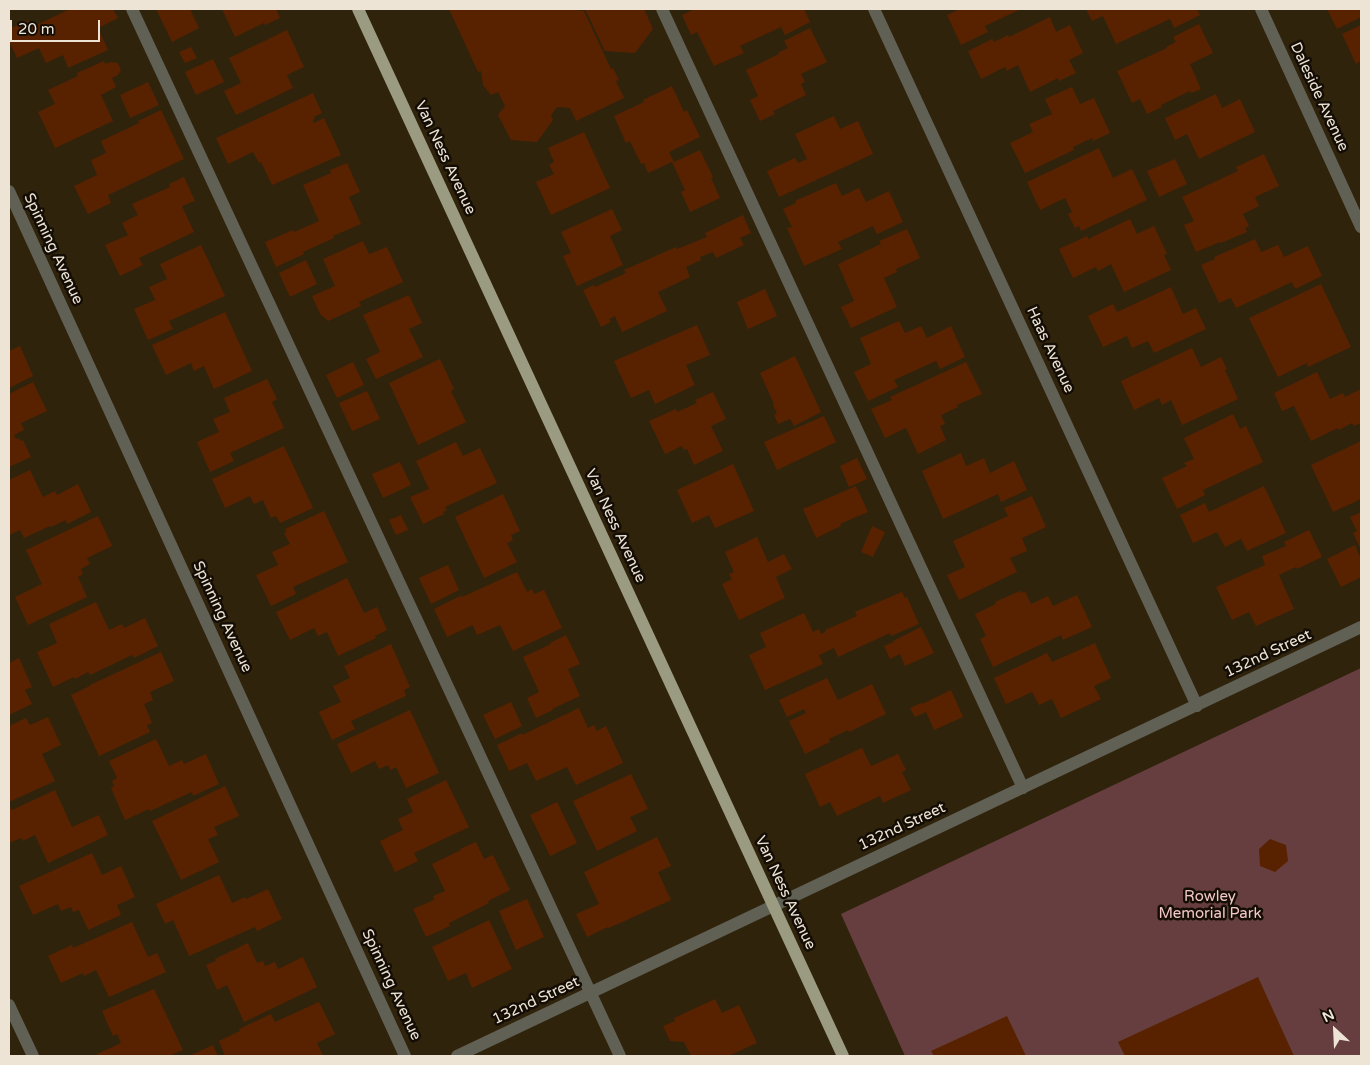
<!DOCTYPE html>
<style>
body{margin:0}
#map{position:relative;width:1370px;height:1065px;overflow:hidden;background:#30230c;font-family:"Varela Round",sans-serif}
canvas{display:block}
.frame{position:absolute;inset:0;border:10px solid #ede4d6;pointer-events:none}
.north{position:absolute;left:1310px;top:1005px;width:50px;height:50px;-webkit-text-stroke:4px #130d05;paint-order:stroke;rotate:335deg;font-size:14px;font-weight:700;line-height:20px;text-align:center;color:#ede4d6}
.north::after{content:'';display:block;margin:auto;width:18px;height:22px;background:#ede4d6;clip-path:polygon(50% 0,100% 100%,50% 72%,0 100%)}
.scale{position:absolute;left:10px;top:20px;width:90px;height:22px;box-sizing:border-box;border:2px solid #ede4d6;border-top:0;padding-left:6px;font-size:15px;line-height:18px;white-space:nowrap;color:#ede4d6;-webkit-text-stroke:4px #130d05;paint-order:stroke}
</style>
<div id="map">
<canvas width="1370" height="1065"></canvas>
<div class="frame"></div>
<div class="north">N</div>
<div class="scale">20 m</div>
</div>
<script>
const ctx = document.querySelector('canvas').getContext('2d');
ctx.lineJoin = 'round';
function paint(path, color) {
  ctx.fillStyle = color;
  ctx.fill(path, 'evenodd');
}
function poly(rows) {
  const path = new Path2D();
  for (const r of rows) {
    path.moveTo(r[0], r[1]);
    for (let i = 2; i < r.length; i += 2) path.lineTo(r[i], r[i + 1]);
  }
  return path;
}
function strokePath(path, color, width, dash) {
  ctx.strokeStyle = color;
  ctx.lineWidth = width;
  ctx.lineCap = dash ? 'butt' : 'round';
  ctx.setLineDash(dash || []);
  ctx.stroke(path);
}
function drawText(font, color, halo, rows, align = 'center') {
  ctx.font = font + ' "Varela Round",sans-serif';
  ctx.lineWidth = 5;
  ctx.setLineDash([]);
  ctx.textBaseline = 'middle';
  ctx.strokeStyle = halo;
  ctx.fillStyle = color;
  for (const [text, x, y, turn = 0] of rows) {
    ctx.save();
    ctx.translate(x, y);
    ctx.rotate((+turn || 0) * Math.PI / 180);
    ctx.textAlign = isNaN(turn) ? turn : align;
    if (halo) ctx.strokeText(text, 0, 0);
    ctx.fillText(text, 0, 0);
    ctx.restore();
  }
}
const green = poly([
 [1361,668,1361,1056,905,1056,841,914]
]);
const building = poly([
 [70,9,113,9,118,18,98,28,108,50,68,68,63,55,46,63,39,48,17,58,9,41,9,29,28,20,32,27],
 [156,9,190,9,199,28,172,42],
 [222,9,276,9,280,18,265,25,264,23,235,37],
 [449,9,563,9,584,11,611,69,613,68,619,80,616,81,624,98,576,121,570,108,557,107,551,115,553,120,537,142,511,140,498,115,505,106,498,92,491,95,483,85,481,71,478,72],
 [585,9,644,9,653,29,635,53,605,51],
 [695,9,804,9,810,22,785,35,781,27,740,46,744,53,714,66,697,32,691,35,682,15],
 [960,9,1021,9,985,26,988,32,961,45,947,15],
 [1086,9,1197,9,1200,15,1174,28,1170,19,1116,44,1103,16,1092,21],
 [1327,9,1360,9,1361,17,1337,29],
 [1050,17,1056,32,1070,25,1083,53,1069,60,1076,73,1059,81,1058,78,1030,92,1018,65,1007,71,1005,67,981,79,968,51,992,39,994,42,1008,35,1009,37],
 [1199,24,1213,53,1190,64,1201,89,1191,93,1190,91,1161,105,1162,107,1147,114,1140,99,1132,103,1117,71,1167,48,1166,47,1176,42,1173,37],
 [1361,25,1361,61,1356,64,1342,34],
 [810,28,827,62,801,74,805,82,801,84,806,95,773,111,775,114,760,121,750,100,758,96,746,70,779,54,779,52,788,48,784,41],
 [287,30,304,67,287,75,293,88,236,115,224,91,241,83,229,58],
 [191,47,197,58,185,63,179,52],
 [213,59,224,82,196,95,185,72],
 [104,61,105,64,111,62,118,63,121,70,118,75,112,78,116,87,101,95,113,121,55,148,38,112,55,104,48,90,78,76,77,73],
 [148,82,159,105,130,118,120,95],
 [672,86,684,112,687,110,700,137,669,152,674,162,700,150,713,177,711,178,720,198,690,212,681,192,685,190,672,162,648,173,644,163,641,164,630,141,626,143,614,116,644,102,643,100],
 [1072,87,1080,104,1094,98,1110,133,1093,141,1092,138,1073,147,1074,150,1025,173,1010,143,1033,132,1029,124,1052,114,1045,99],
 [313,93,322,113,314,117,315,119,313,120,314,123,324,118,341,155,272,185,261,162,259,163,253,152,228,164,216,138],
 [1216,94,1222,108,1240,99,1255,132,1199,159,1187,134,1175,140,1165,118],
 [161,110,184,159,108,195,111,203,88,214,74,186,97,175,91,160,106,153,101,141,139,123,138,121],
 [834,116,840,129,858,121,873,154,779,197,767,171,795,158,798,163,807,159,795,134],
 [584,132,610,188,551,215,536,182,554,174,549,165,554,162,548,148],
 [1099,148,1113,178,1132,169,1147,200,1081,231,1079,226,1075,228,1068,214,1072,212,1065,198,1040,210,1027,182],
 [1264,154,1279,186,1255,197,1259,206,1243,214,1249,226,1245,228,1247,232,1221,243,1220,242,1196,252,1184,225,1194,221,1182,197,1238,171,1236,167],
 [1175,159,1187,184,1159,197,1147,171],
 [347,163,360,192,349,197,361,224,333,236,334,238,303,252,304,254,276,267,265,242,293,230,294,232,319,221,303,185,331,173,330,170],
 [184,177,195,201,182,206,194,232,139,258,143,265,120,276,105,245,128,235,122,223,138,215,132,204,170,187,169,184],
 [836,183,842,196,859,188,866,202,889,191,903,222,877,234,873,226,838,242,842,249,804,266,787,228,792,227,783,209,796,203,795,201],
 [612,209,622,230,610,236,623,265,577,286,563,256,571,253,561,232],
 [743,215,751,233,740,238,744,245,716,258,713,252,700,257,701,260,686,267,690,277,658,292,667,311,622,332,615,316,609,319,611,322,601,327,583,290,594,285,595,287,626,273,624,270,676,247,677,249,707,237,705,233],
 [1130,219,1137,234,1154,226,1167,254,1164,255,1171,270,1124,292,1111,264,1098,271,1096,267,1073,278,1059,249,1087,236,1088,239],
 [907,229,920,258,896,269,897,272,884,278,897,307,851,328,841,307,854,301,838,264,881,244,879,241],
 [1255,239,1261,252,1278,245,1284,257,1308,246,1322,276,1295,289,1292,282,1236,308,1231,298,1219,303,1201,265,1215,259,1214,257],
 [363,241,369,254,387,247,403,282,359,302,361,306,328,321,320,314,312,296,335,286,323,259],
 [201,245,225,296,169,321,173,329,148,340,134,309,155,300,149,287,167,279,160,264],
 [306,260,317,284,290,297,279,273],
 [1321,284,1351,347,1308,367,1307,363,1278,377,1249,318],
 [1171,287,1183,314,1196,308,1206,329,1154,353,1148,341,1132,348,1127,336,1103,347,1088,316,1113,304,1117,312],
 [765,289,777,316,748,329,737,302],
 [409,295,422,323,409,329,423,357,376,379,366,359,380,352,363,315],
 [225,312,252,371,214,389,204,366,194,371,191,363,166,375,152,345],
 [899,321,905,333,921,326,927,338,951,326,965,357,940,369,936,361,894,380,898,387,868,401,854,372,871,364,860,338],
 [697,325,710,355,686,365,695,385,655,404,649,390,631,398,614,361],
 [20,346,33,376,9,388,9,351],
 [1192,348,1201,367,1221,357,1227,369,1225,370,1238,399,1182,425,1171,400,1162,405,1159,398,1134,410,1121,381],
 [795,356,821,412,794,426,790,419,778,424,774,415,777,414,773,405,774,404,760,373],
 [440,359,454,389,451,391,466,422,418,445,389,383],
 [353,362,364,385,337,398,326,375],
 [966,362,982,394,957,405,958,407,941,415,945,424,940,426,946,440,918,454,906,428,885,438,871,409,892,400,890,397],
 [1317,372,1330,399,1343,393,1345,397,1361,389,1361,423,1354,426,1352,423,1339,430,1338,428,1311,441,1294,406,1282,411,1274,393],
 [267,379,277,399,272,402,284,428,230,453,234,461,210,472,197,442,219,432,213,419,230,412,224,398],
 [33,382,47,411,21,423,24,430,14,435,16,439,19,438,21,441,23,440,31,457,9,467,9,394],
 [367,391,380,419,352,431,339,403],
 [713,392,726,419,711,426,723,451,694,465,687,449,684,450,682,446,665,454,649,421,676,409,677,412,697,403,695,400],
 [1233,414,1240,429,1246,426,1263,462,1203,490,1205,495,1177,509,1162,478,1187,466,1184,463,1194,459,1184,438],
 [824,416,836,442,777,470,764,442],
 [1361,441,1361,499,1333,512,1311,465],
 [456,442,463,456,480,448,497,483,445,507,447,510,443,512,444,514,423,524,410,497,429,489,416,461],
 [284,446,313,508,280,523,276,516,271,518,263,500,254,504,250,496,225,508,212,479],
 [961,453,966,466,984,458,990,473,1014,461,1027,490,1001,502,998,494,943,519,922,471],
 [857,458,867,479,849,487,840,466],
 [400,462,411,485,383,498,372,474],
 [733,464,754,511,715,528,709,515,692,523,677,490],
 [30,470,43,497,55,491,57,495,78,484,91,512,67,524,66,520,51,527,50,526,24,538,20,530,9,535,9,480],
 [856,486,868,512,840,524,841,526,816,538,803,509],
 [1264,486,1286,533,1247,551,1241,539,1225,547,1217,532,1193,543,1180,515,1205,503,1209,512],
 [503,494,520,531,511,535,513,540,507,543,517,562,484,578,455,517],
 [1032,496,1046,527,1022,538,1027,551,1010,558,1017,572,959,600,947,575,965,567,953,541,1008,516,1004,508],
 [324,511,348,562,293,587,296,594,271,606,256,575,278,565,272,552,290,544,284,533,287,532,285,529],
 [1361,512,1361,550,1353,533,1357,531,1350,517],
 [401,515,408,530,396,535,389,520],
 [98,516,112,546,87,558,90,564,81,569,83,574,78,577,87,597,28,625,15,597,42,584,26,550],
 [872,526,885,532,873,557,861,552],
 [1309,530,1322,557,1297,569,1296,567,1279,575,1294,609,1256,626,1249,612,1232,620,1216,587,1265,565,1262,556,1286,546,1284,542],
 [757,537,768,562,784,554,792,569,776,577,785,598,739,620,722,584,732,579,729,574,734,572,725,552],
 [1355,545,1361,559,1361,577,1341,587,1327,559],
 [448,565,459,590,431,604,419,578],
 [517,572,527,592,532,589,534,594,544,590,562,628,513,651,500,625,477,635,473,625,447,637,434,609,462,595,462,597],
 [347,578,364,613,377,607,387,630,375,636,376,638,338,656,327,632,318,636,314,628,290,640,276,612],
 [1020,591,1022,593,1025,591,1031,604,1048,596,1053,606,1077,595,1092,627,1063,640,1061,635,993,667,980,639,986,636,975,614,996,604,995,602],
 [902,592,905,598,907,597,919,624,891,636,890,633,838,657,834,648,819,655,823,664,765,690,749,655,766,647,760,633,804,613,813,632,819,629,821,634,826,632,825,630,857,616,855,612],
 [96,602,109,630,122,624,124,628,145,618,158,646,134,658,132,655,90,675,88,672,75,679,74,677,53,687,37,652,57,643,49,624],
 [921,627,934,653,905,666,900,654,890,659,884,646,894,642,893,641],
 [566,635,580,664,568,669,580,696,552,709,553,710,536,718,527,698,539,692,523,657,551,644,550,643],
 [1095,643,1111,678,1094,686,1101,699,1061,718,1052,699,1039,705,1032,692,1006,704,994,678,1047,653,1052,662],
 [391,644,410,687,404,690,406,696,351,721,355,729,332,740,319,712,341,702,333,686,350,678,344,666],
 [161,652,174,681,150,692,153,700,144,704,152,723,147,725,150,732,99,756,71,695,90,686,90,685],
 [19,658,32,687,25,690,32,704,9,715,9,663],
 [827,678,838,700,872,684,886,714,849,732,848,730,829,739,830,742,805,754,789,721,806,713,804,709,787,717,779,700],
 [951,690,963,717,934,730,926,712,915,717,910,708,921,703,922,704],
 [511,702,522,726,495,739,483,715],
 [579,708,588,728,594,725,597,731,606,726,623,763,576,785,567,767,536,781,527,763,509,771,497,745,522,733,522,735],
 [410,710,439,773,406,788,396,767,391,770,388,765,379,769,375,761,351,773,337,744],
 [48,717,61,745,42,754,55,781,9,802,9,726,26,718,30,725],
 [156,739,169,766,182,760,184,764,206,754,219,784,193,796,192,792,150,811,149,809,125,820,111,788,114,786,112,781,117,778,109,761],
 [862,748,871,766,898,754,906,770,902,772,911,790,883,803,880,796,837,816,830,802,820,807,805,774],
 [631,774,648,809,630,817,637,831,597,851,573,801],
 [446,780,469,827,414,853,418,861,395,872,380,841,403,830,398,819,413,812,407,799],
 [225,786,239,816,214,827,218,835,208,839,219,862,181,880,152,821],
 [55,790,72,827,99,815,108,835,48,863,35,835,23,841,21,838,9,843,9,808,10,807,12,810],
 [557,802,577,843,550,856,530,815],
 [657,837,671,866,658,872,671,900,609,928,608,927,587,937,576,914,599,904,584,872],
 [1270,839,1286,845,1288,861,1275,872,1260,866,1259,849],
 [476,842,484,859,493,855,510,890,488,901,489,903,449,923,450,926,426,937,413,909,434,900,433,896,445,891,432,864,461,850,460,849],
 [92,853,102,875,121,866,135,897,117,905,121,915,88,930,79,910,73,912,71,907,61,911,58,904,33,915,19,886],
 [219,875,232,903,245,897,246,899,268,889,282,919,257,931,255,927,189,956,173,920,165,924,156,904],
 [527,899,544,937,516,950,499,911],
 [489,920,512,969,472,988,466,973,448,981,432,947],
 [132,922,148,957,157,953,166,972,109,997,96,970,84,976,83,973,61,983,48,956,72,945,73,948],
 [248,943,257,963,263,961,265,966,275,962,278,969,303,957,317,987,244,1022,227,985,217,990,206,965,216,961,215,959],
 [1258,977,1294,1056,1125,1056,1118,1042],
 [154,989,183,1050,169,1056,98,1056,97,1054,121,1043,117,1034,113,1036,102,1011],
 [715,999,722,1013,739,1005,757,1043,728,1056,691,1056,684,1042,670,1041,663,1026,675,1021,674,1018],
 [319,1002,335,1034,317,1043,323,1056,225,1056,219,1041,240,1031,239,1029,271,1014,275,1022],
 [1007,1016,1026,1056,934,1056,931,1051],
 [213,1045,218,1056,189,1056]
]);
const minor = poly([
 [132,9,620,1056],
 [662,9,1023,788],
 [874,9,1197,706],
 [1261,9,1361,227],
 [9,191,405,1056],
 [9,1005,33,1056],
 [457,1056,1361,627]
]);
const major = poly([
 [358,9,843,1056]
]);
const streetNames = [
 ["Daleside Avenue",1319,97,65],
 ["Van Ness Avenue",445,158,65],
 ["Spinning Avenue",53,249,65],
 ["Haas Avenue",1050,350,65],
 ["Van Ness Avenue",615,526,65],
 ["Spinning Avenue",222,617,65],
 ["132nd Street",1268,654,-25],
 ["132nd Street",902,827,-25],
 ["Van Ness Avenue",785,893,65],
 ["Spinning Avenue",391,985,65],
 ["132nd Street",536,1001,-25]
];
const parkNames = [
 ["Rowley",1210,897],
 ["Memorial Park",1210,914]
];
paint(green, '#673e3f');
paint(building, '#582200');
strokePath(minor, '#606054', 12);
strokePath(major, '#9b9b82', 12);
drawText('15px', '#ede4d6', '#130d05', streetNames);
drawText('15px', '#f2c8c8', '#130d05', parkNames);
</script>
